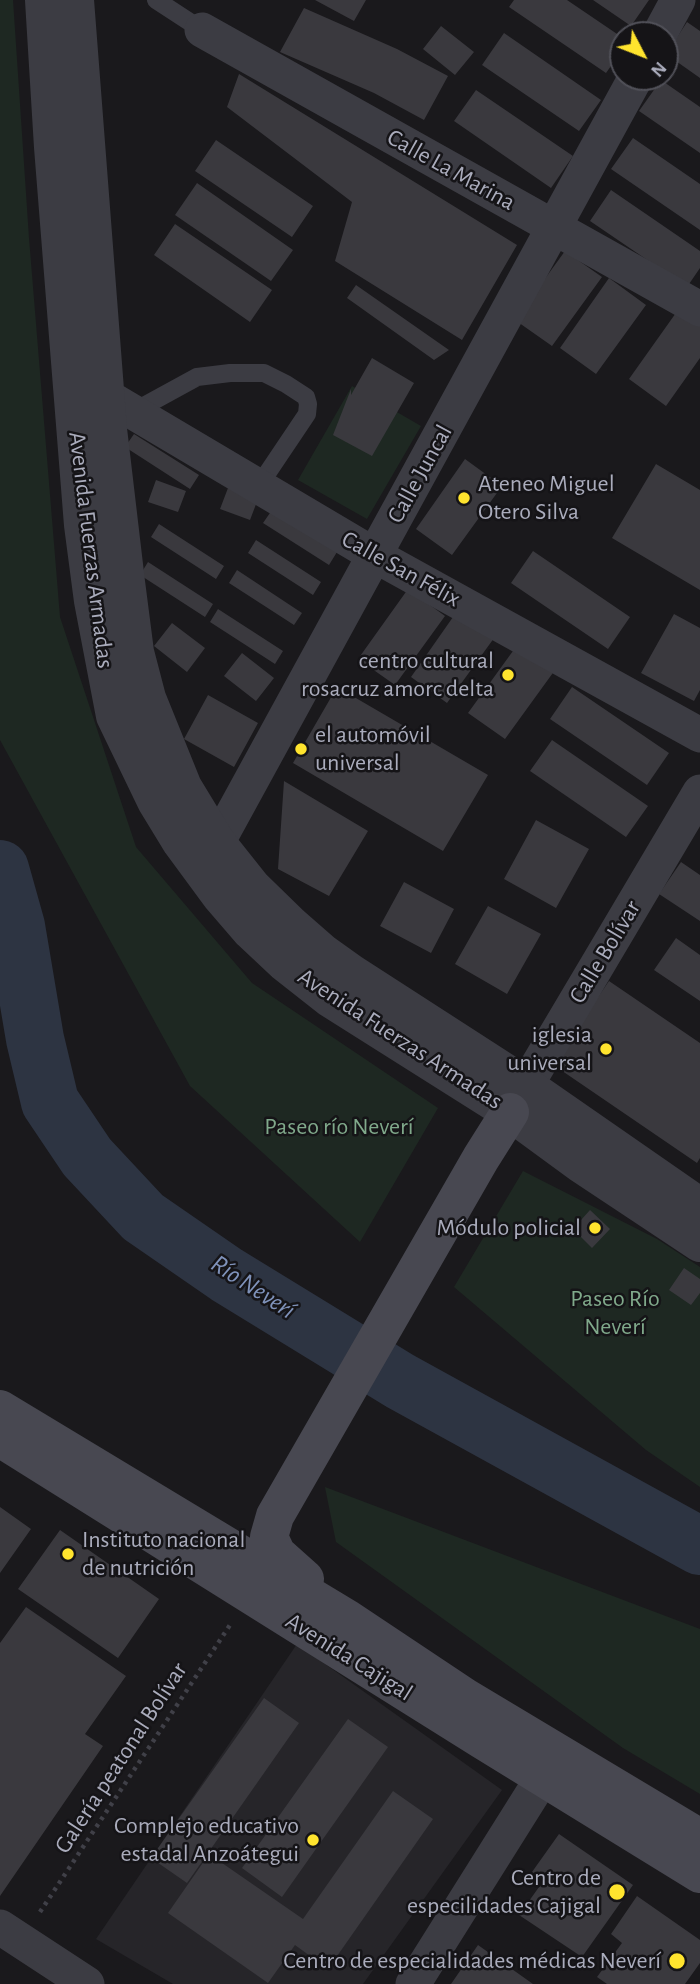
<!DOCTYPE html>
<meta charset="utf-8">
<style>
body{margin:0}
#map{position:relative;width:700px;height:1984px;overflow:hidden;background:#1a191c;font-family:"Alegreya Sans",sans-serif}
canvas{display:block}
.north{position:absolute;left:609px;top:21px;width:70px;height:70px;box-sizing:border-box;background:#151417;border:2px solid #515159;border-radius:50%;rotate:132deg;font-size:19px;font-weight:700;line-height:28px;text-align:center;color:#aaacbc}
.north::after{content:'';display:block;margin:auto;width:24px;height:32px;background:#ffe42e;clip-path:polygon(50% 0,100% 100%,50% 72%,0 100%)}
</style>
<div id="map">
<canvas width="700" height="1984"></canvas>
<div class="north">N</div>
</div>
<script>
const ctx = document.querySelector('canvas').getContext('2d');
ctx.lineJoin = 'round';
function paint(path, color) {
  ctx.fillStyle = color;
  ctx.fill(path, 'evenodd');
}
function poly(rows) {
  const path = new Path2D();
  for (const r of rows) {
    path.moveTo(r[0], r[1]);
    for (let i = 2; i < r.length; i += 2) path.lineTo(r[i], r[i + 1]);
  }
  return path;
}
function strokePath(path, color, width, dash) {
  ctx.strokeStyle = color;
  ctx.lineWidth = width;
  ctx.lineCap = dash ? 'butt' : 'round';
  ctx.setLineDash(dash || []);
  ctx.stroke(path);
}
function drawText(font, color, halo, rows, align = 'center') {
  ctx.font = font + ' "Alegreya Sans",sans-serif';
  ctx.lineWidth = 5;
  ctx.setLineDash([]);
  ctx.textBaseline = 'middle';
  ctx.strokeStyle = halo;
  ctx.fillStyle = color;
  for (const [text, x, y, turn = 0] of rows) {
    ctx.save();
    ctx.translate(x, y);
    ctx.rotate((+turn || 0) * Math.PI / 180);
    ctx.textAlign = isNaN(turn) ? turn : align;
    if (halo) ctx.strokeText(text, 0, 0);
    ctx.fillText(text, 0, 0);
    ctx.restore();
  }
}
const built = poly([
 [297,1644,502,1790,363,1984,173,1984,96,1939]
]);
const green = poly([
 [0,0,13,0,29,238,60,617,136,847,252,983,438,1108,360,1242,190,1086,0,740],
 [352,386,421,426,367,519,298,480],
 [523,1171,657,1239,700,1267,700,1487,646,1450,454,1287],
 [325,1487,700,1629,700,1794,623,1748,336,1542]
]);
const river = poly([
 [0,869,16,926,35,1039,50,1102,87,1157,143,1217,227,1275,400,1381,700,1546]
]);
const building = poly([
 [315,0,366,0,354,21],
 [514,0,567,0,623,38,623,49,606,73,509,7],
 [593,0,649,0,631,26],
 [304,8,397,49,448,76,424,120,374,93,280,52],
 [687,22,700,31,700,78,666,54],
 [441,26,474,52,455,75,423,49],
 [504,33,601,100,579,131,482,65],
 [239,74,517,245,462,340,335,261,352,202,227,107],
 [661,80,700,107,700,153,639,111],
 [476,90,573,156,551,188,454,121],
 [633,138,700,184,700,230,611,169],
 [216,140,313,206,292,237,195,171],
 [197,183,293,250,271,281,175,215],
 [611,190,700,251,700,268,687,287,590,221],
 [175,224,272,290,250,322,154,255],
 [565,251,602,277,552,346,515,320],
 [609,278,646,305,596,374,560,348],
 [356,285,449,350,434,360,347,298],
 [678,310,700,325,700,358,666,406,629,379],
 [372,358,414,383,372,456,333,435,351,389,351,395],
 [134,434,199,475,190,489,125,447],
 [465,459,502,486,452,555,416,529],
 [656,464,700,490,700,590,612,538],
 [156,480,186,491,178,512,148,502],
 [228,488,258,499,250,520,220,509],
 [272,510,337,552,329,565,263,523],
 [159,524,224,566,216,579,151,537],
 [256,540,321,582,313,595,248,553],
 [533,551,630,617,608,649,511,583],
 [148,562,213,604,205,617,140,575],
 [237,570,302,613,294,625,229,583],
 [408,589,445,616,395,685,358,659],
 [460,607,497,634,447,703,411,677],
 [218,609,283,651,275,664,210,622],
 [674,614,700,628,700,690,694,701,641,673],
 [172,623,205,648,187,672,154,646],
 [518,644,555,670,505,739,468,713],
 [242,653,274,678,256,701,224,676],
 [337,687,488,775,443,851,293,763],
 [572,687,669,753,647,785,550,719],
 [208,695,258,723,234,767,184,739],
 [552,740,648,806,626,837,530,771],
 [284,781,368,831,329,896,278,869],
 [536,820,589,849,556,908,504,879],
 [681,862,700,875,700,921,659,894],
 [404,882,454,909,431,953,380,926],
 [488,906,541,934,507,994,455,964],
 [676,938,700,955,700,1001,654,970],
 [609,981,700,1043,700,1158,697,1163,552,1064],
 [590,1210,610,1229,592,1248,573,1229],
 [684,1268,700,1279,700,1293,691,1305,669,1290],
 [0,1507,31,1529,0,1573],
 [60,1530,159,1599,118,1658,18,1589],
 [26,1607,126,1676,85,1734,103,1746,0,1896,0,1643],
 [264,1698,299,1723,187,1883,151,1858],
 [348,1719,388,1747,282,1897,242,1868],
 [393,1791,433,1819,328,1969,295,1945,268,1983,168,1913,209,1854,303,1919],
 [559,1834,633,1885,582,1957,519,1915,544,1880,532,1872],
 [637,1896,700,1940,700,1963,685,1984,607,1984,597,1977,622,1943,611,1934],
 [478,1945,533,1984,451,1984]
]);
const path = poly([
 [40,1912,232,1622]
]);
const service = poly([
 [156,0,202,30],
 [133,412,197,377,230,373,264,373,286,384,306,397,308,404,307,414,258,487]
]);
const minor = poly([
 [202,30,700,309],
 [659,35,678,0],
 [106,396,376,556,700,735],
 [201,864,217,843,636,77],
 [512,1109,700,792],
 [0,1927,87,1984],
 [413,1984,543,1777]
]);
const tertiary = poly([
 [44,0,53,147,83,525,93,601,115,716,156,801,181,842,220,895,251,931,284,962,331,999,510,1112,581,1164,700,1243],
 [75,0,108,429,126,582,135,652,147,698,183,787,217,843,252,887,291,925,323,953,351,973,526,1086,700,1207]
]);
const secondary = poly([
 [0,1409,348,1619,465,1697,700,1838],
 [0,1438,482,1740,700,1874],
 [305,1579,277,1554,269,1537,275,1516,481,1158,510,1112]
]);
const markers = [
 [464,498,7,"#ffe42e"],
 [508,675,7,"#ffe42e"],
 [301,749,7,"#ffe42e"],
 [606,1049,7,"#ffe42e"],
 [595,1228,7,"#ffe42e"],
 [68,1554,7,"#ffe42e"],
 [313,1840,7,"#ffe42e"],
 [617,1892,9,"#ffe42e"],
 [677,1961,9,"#ffe42e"]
];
const streetNames = [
 ["Calle La Marina",451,170,29],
 ["Calle Juncal",420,474,-61],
 ["Avenida Fuerzas Armadas",91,550,83],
 ["Calle San Félix",401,569,29],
 ["Calle Bolívar",605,952,-59],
 ["Avenida Fuerzas Armadas",400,1039,33],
 ["Avenida Cajigal",349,1657,32],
 ["Galería peatonal Bolívar",121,1758,-57]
];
const poiNames = [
 ["Ateneo Miguel",478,484,"left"],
 ["Otero Silva",478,512,"left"],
 ["centro cultural",494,661],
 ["rosacruz amorc delta",494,689],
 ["el automóvil",315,735,"left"],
 ["universal",315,763,"left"],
 ["iglesia",592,1035],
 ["universal",592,1063],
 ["Módulo policial",581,1228],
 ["Instituto nacional",82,1540,"left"],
 ["de nutrición",82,1568,"left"],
 ["Complejo educativo",299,1826],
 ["estadal Anzoátegui",299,1854],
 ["Centro de",601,1878],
 ["especilidades Cajigal",601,1906],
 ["Centro de especialidades médicas Neverí",661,1961]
];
const parkNames = [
 ["Paseo río Neverí",339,1127],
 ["Paseo Río",615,1299],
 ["Neverí",615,1327]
];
const waterNames = [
 ["Río Neverí",253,1287,33]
];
paint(built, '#262529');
paint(green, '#1e2822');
strokePath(river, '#2d3442', 58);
paint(building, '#3a393e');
strokePath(path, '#404048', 4.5, [3.5, 5]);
strokePath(service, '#3c3c43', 18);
strokePath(minor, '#3c3c43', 35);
strokePath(tertiary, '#3c3c43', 38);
strokePath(secondary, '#484851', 38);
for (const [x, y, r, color] of markers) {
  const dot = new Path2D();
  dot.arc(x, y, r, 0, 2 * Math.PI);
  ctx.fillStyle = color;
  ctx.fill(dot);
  strokePath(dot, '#151417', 2.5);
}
drawText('24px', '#aaacbc', '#151417', streetNames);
drawText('24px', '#aaacbc', '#151417', poiNames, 'right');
drawText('24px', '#80a98b', '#151417', parkNames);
drawText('italic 26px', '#7f92ba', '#151417', waterNames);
</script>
